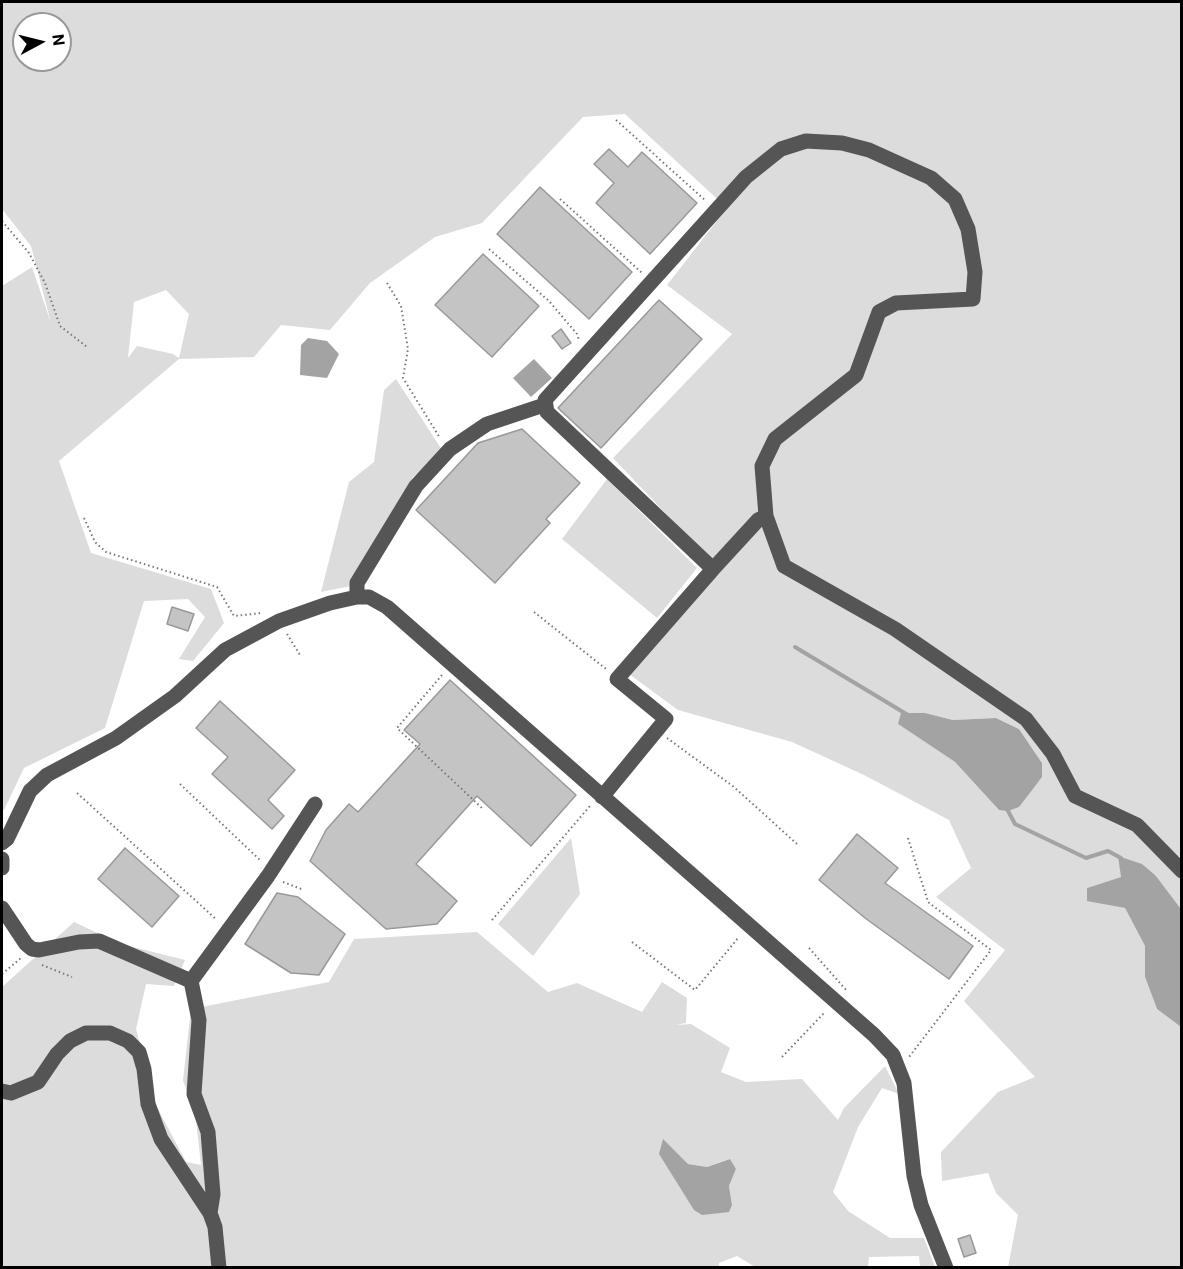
<!DOCTYPE html>
<style>
body{margin:0}
#map{position:relative;width:1183px;height:1269px;overflow:hidden;background:#fff;font-family:Roboto,sans-serif}
canvas{display:block}
.frame{position:absolute;inset:0;border:3px solid #000;pointer-events:none}
.north{position:absolute;left:12px;top:12px;width:60px;height:60px;box-sizing:border-box;background:#fff;border:2px solid #999;border-radius:50%;rotate:83deg;font-size:16px;font-weight:700;line-height:24px;text-align:center;color:#000}
.north::after{content:'';display:block;margin:auto;width:21px;height:27px;background:#000;clip-path:polygon(50% 0,100% 100%,50% 72%,0 100%)}
</style>
<div id="map">
<canvas width="1183" height="1269"></canvas>
<div class="frame"></div>
<div class="north">N</div>
</div>
<script>
const ctx = document.querySelector('canvas').getContext('2d');
ctx.lineJoin = 'round';
function paint(path, color) {
  ctx.fillStyle = color;
  ctx.fill(path, 'evenodd');
}
function poly(rows) {
  const path = new Path2D();
  for (const r of rows) {
    path.moveTo(r[0], r[1]);
    for (let i = 2; i < r.length; i += 2) path.lineTo(r[i], r[i + 1]);
  }
  return path;
}
function strokePath(path, color, width, dash) {
  ctx.strokeStyle = color;
  ctx.lineWidth = width;
  ctx.lineCap = dash ? 'butt' : 'round';
  ctx.setLineDash(dash || []);
  ctx.stroke(path);
}
const green = poly([
 [2,2,1181,2,1181,909,1156,876,1119,856,1121,877,1087,888,1087,900,1125,908,1145,946,1145,977,1157,1009,1181,1027,1181,1267,1008,1267,1018,1215,996,1193,988,1173,942,1181,941,1152,998,1092,1035,1077,964,1001,1005,950,936,897,971,868,949,820,864,775,792,742,678,710,629,674,711,561,613,458,732,334,667,285,727,208,625,114,583,117,482,223,435,237,370,283,330,330,281,325,254,357,179,359,59,461,91,553,211,589,224,623,193,661,179,659,205,617,188,599,144,601,105,728,24,768,4,810,2,809,2,286,32,267,51,323,31,246,2,209],
 [24,24,60,24,60,60,24,60],
 [166,290,189,314,179,358,173,354,137,346,128,358,134,302],
 [925,713,953,720,996,718,1019,729,1042,763,999,810,955,762,898,724],
 [396,379,442,450,413,477,351,586,321,592,349,482,374,462,384,390],
 [607,479,697,568,657,618,562,539],
 [571,838,580,894,533,956,498,924],
 [74,922,121,944,185,960,174,986,146,984,136,1029,157,1107,186,1162,201,1165,196,1120,183,1080,191,1009,329,982,354,939,477,932,548,992,577,983,642,1012,662,982,687,998,686,1023,676,1025,691,1024,730,1048,721,1072,746,1082,802,1079,838,1120,844,1108,885,1066,899,1094,882,1088,858,1127,833,1192,848,1211,890,1238,924,1238,935,1267,920,1267,919,1256,869,1257,868,1267,755,1267,737,1256,719,1263,719,1268,2,1268,2,987],
 [663,1140,688,1164,707,1167,729,1159,736,1169,729,1186,732,1205]
]);
const water = poly([
 [308,338,327,341,339,354,327,378,300,375,301,345],
 [534,359,552,378,531,397,513,378],
 [901,713,925,713,953,720,996,718,1019,729,1042,763,1042,777,1019,807,1008,811,999,810,955,762,898,724],
 [1118,856,1142,864,1156,876,1181,909,1181,1027,1157,1009,1145,977,1145,946,1125,908,1087,901,1087,888,1121,877],
 [663,1139,688,1164,707,1167,730,1159,736,1169,729,1186,732,1205,729,1212,702,1215,694,1210,659,1154]
]);
const stream = poly([
 [795,647,908,715],
 [1007,809,1015,824,1086,858,1108,851,1121,858]
]);
const building = poly([
 [609,149,628,167,642,152,697,203,650,254,596,203,614,183,594,164,609,149],
 [540,187,632,272,589,319,497,234,540,187],
 [483,254,539,306,492,357,435,305,483,254],
 [659,300,702,339,601,448,558,408,659,300],
 [561,329,571,343,562,349,552,336,561,329],
 [522,429,580,483,546,519,550,523,495,583,416,510,478,443,522,429],
 [172,607,194,614,188,631,167,624,172,607],
 [450,680,576,795,531,846,477,796,416,864,457,901,437,924,386,929,310,861,326,830,349,804,358,812,420,744,404,730,450,680],
 [220,701,295,770,268,800,284,816,272,829,212,774,228,757,196,728,220,701],
 [857,834,898,868,885,883,973,946,949,979,865,918,819,880,857,834],
 [125,848,179,896,152,927,98,879,125,848],
 [277,893,298,897,345,934,319,975,291,973,245,944,277,893],
 [970,1235,976,1253,964,1257,958,1239,970,1235]
]);
const path = poly([
 [616,120,706,201],
 [560,199,642,273],
 [2,221,29,253,45,283,60,326,87,347],
 [489,249,549,301,577,334,579,340],
 [387,283,401,306,408,349,403,378,440,438],
 [84,518,95,542,106,552,217,587,234,616,262,613],
 [534,612,606,669],
 [287,634,300,655],
 [442,675,397,728,484,810],
 [667,738,734,787,797,844],
 [180,784,261,861],
 [77,793,217,920],
 [908,838,928,902,991,950,909,1057],
 [283,882,304,890],
 [492,920,590,806],
 [632,942,695,990,739,937],
 [809,948,847,991],
 [42,965,72,977],
 [2,974,21,958],
 [782,1057,825,1012]
]);
const minor = poly([
 [713,569,547,412,545,400,746,177,781,149,806,141,842,143,869,150,931,178,955,199,968,229,975,272,973,299,896,303,879,312,856,375,775,439,762,466,766,516],
 [357,597,357,583,416,486,450,449,487,424,544,405],
 [602,797,666,719,617,679,713,569,758,520,766,516,784,566,895,629,1026,719,1053,754,1075,796,1137,825,1182,871],
 [2,843,7,839,30,791,47,775,116,738,175,696,225,650,279,621,330,603,357,597,369,597,387,607,452,664,874,1035,893,1055,904,1083,914,1176,921,1205,946,1268],
 [2,859,2,868],
 [2,908,26,944,32,949,39,950,79,942,99,941,191,981,199,1020,194,1094,208,1132,213,1194,210,1213],
 [191,981,268,876,315,804],
 [2,1091,11,1093,38,1082,57,1054,70,1041,86,1033,110,1033,128,1041,139,1052,144,1069,148,1104,161,1139,210,1213,215,1227,219,1268]
]);
paint(green, '#dcdcdc');
paint(water, '#a3a3a3');
strokePath(stream, '#a3a3a3', 4);
paint(building, '#c4c4c4');
strokePath(building, '#999', 1.5);
strokePath(path, '#777', 2, [1.5, 3]);
strokePath(minor, '#555', 15);
</script>
